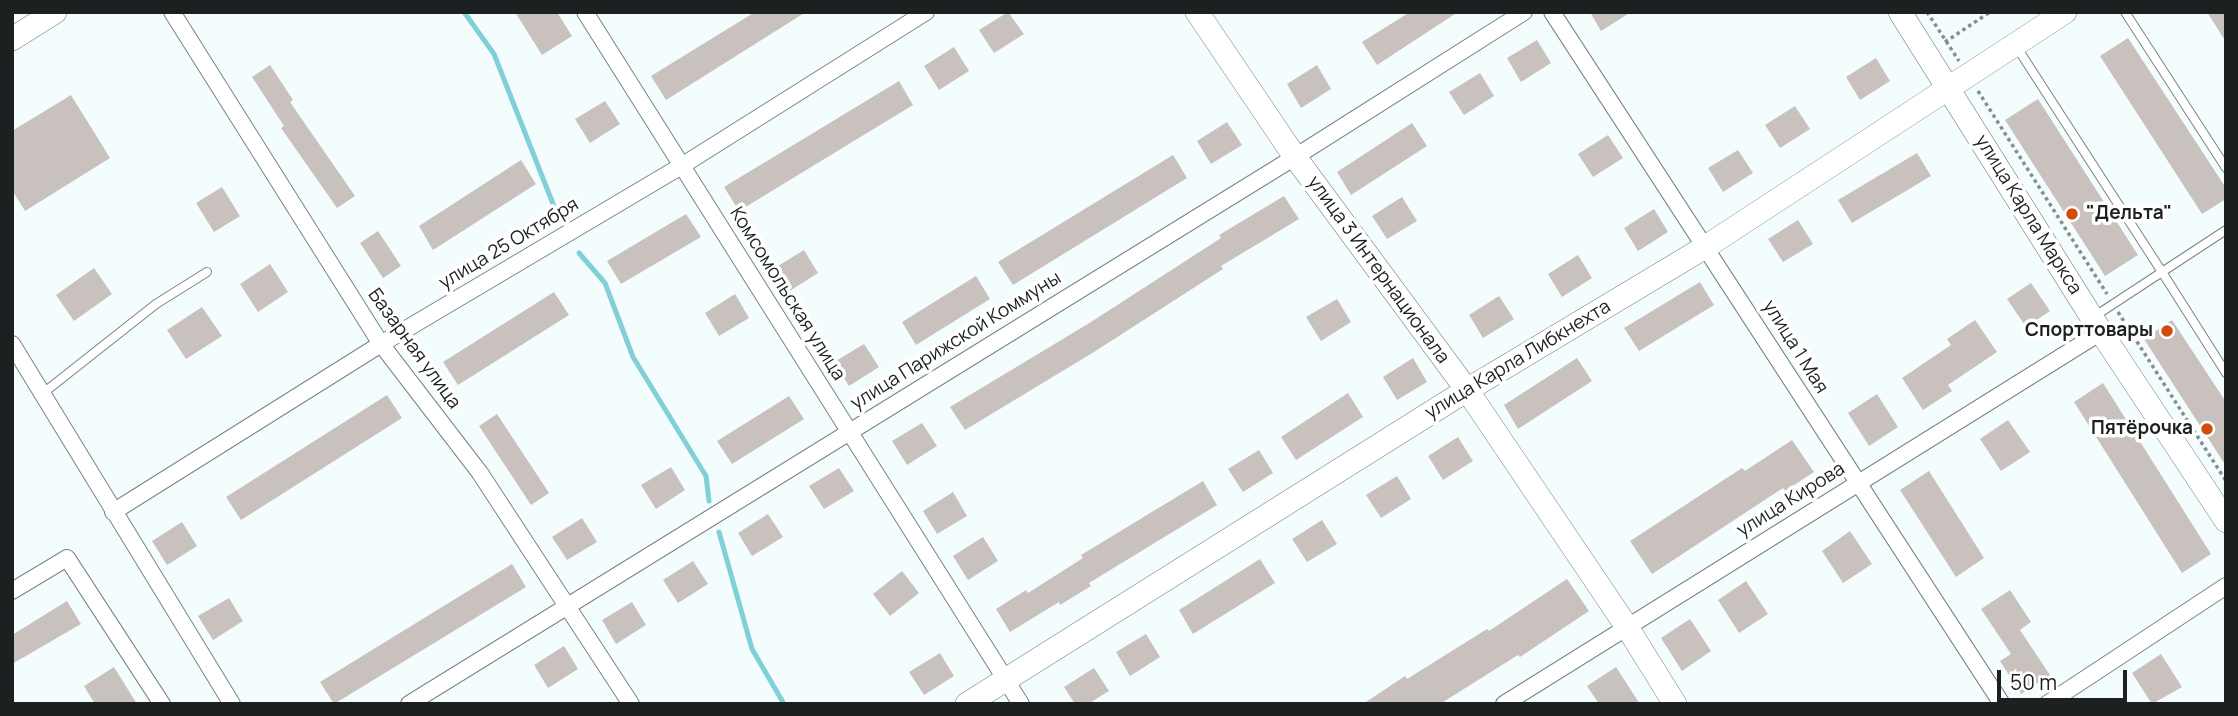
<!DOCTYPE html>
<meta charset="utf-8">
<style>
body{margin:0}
#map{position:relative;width:2238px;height:716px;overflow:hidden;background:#f4fdfe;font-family:Manrope,sans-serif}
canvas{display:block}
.frame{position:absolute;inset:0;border:14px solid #1d2021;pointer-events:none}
.scale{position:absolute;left:1997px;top:670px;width:130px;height:32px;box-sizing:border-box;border:4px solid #1d2021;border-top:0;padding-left:9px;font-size:21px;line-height:24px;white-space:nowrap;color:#1d2021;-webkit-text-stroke:5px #fff;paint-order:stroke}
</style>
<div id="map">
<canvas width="2238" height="716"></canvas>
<div class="frame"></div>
<div class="scale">50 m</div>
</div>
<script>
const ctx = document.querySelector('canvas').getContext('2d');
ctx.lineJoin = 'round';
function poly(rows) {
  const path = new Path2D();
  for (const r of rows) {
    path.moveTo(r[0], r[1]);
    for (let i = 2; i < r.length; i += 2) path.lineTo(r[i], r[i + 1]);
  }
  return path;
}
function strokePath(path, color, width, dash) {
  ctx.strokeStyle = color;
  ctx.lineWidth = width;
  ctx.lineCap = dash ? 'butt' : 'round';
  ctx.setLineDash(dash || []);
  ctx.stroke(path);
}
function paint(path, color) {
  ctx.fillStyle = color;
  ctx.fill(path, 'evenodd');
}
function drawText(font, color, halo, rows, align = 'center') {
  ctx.font = font + ' Manrope,sans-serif';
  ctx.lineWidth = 7;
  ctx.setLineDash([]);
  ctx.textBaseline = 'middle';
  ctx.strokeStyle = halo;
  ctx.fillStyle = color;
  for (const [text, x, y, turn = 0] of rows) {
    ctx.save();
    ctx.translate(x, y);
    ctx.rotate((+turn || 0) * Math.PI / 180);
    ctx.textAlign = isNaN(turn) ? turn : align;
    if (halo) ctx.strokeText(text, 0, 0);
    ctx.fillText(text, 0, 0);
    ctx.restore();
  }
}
const stream = poly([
 [464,12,494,54,557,214],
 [579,253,605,283,633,357,706,476,709,501],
 [719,532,752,649,784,704]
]);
const building = poly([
 [515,12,557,12,572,36,542,55],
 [755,12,806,12,666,100,651,76],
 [1008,12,1024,34,994,53,979,30],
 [1410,12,1458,12,1377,65,1362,42],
 [1590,12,1631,12,1601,31],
 [2207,12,2226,12,2226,42],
 [2128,38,2226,188,2226,199,2202,214,2100,56],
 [1537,40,1551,63,1521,82,1507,58],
 [954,47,969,71,939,90,924,66],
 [1876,58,1890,81,1860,100,1846,77],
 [270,65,293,100,290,102,355,196,337,208,281,128,284,126,252,77],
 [1317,65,1331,89,1301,108,1287,84],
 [1480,73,1494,96,1464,115,1449,92],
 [899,81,913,105,739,211,724,187],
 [71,95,110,158,25,211,12,190,12,131],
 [2038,99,2138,255,2105,276,2005,120],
 [605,101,620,124,590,143,575,119],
 [1795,106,1810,129,1780,148,1765,125],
 [1227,122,1242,145,1211,164,1197,141],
 [1412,123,1427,146,1351,195,1337,172],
 [1608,135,1623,158,1593,177,1578,154],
 [1738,150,1753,173,1723,192,1708,168],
 [1917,153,1931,176,1852,223,1838,200],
 [1173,155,1187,178,1013,285,998,262],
 [521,160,536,184,433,250,419,226],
 [222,187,240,216,214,232,196,203],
 [1284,196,1299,219,1221,266,1223,269,1094,352,965,430,950,407,1091,322,1221,238,1219,235],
 [1402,197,1417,221,1387,239,1372,216],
 [1654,209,1668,232,1638,251,1624,228],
 [686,214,701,237,621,284,607,261],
 [1798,220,1813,244,1783,262,1768,239],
 [378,231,401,266,383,278,360,243],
 [804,250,818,273,788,292,773,269],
 [1578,255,1592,278,1562,297,1548,274],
 [270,264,288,292,258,312,240,284],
 [94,268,112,294,74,321,56,295],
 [976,276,990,299,916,345,902,322],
 [1700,282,1714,305,1639,351,1624,328],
 [2031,283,2050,311,2026,327,2007,299],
 [554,292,569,315,458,385,443,362],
 [735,294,749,318,719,336,705,313],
 [1499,296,1514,319,1483,338,1469,315],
 [1337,299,1351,322,1321,341,1306,317],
 [202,307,222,336,186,359,167,330],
 [1975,320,1997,352,1948,385,1952,391,1923,410,1902,378,1951,345,1947,339],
 [2172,320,2226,402,2226,466,2144,339],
 [864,344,879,367,849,386,834,362],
 [1413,358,1427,382,1397,400,1383,377],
 [1577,358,1592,381,1518,429,1504,405],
 [2103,383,2211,554,2182,573,2074,402],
 [1348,393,1363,417,1296,460,1281,437],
 [1877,394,1898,427,1869,446,1848,413],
 [387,395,402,418,241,520,226,497],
 [789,396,804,419,732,464,717,441],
 [497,414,549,493,531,505,479,426],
 [2008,420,2030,452,2001,471,1980,439],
 [922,423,937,446,907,465,892,441],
 [1458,437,1473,461,1443,480,1428,456],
 [1792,440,1814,472,1785,491,1783,488,1652,574,1630,541,1742,468,1745,471],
 [1259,450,1273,473,1243,492,1228,469],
 [671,467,685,490,656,509,641,485],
 [839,468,854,491,824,509,809,486],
 [1929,471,1984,558,1956,577,1900,490],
 [1397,476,1411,499,1381,518,1366,495],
 [1203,481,1217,505,1089,583,1091,586,1060,605,1059,602,1010,632,996,609,1026,590,1028,593,1083,558,1081,555],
 [953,492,967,516,937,534,923,511],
 [768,514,783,537,752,556,738,533],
 [582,518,597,542,567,560,552,537],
 [1322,520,1337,544,1307,562,1292,539],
 [182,522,197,546,167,565,152,541],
 [1850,531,1872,564,1843,583,1822,551],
 [983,537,998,561,968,580,953,556],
 [1260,559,1275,583,1193,634,1179,610],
 [693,561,708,584,678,603,663,580],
 [512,564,526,587,334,704,320,682],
 [902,571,919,593,890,616,873,594],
 [1567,579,1589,611,1520,657,1518,655,1440,704,1363,704,1405,676,1407,679,1487,629,1489,631],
 [1746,581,1768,614,1739,633,1718,600],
 [2010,590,2031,622,2020,630,2050,675,2021,694,2000,661,2011,654,1981,609],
 [229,598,243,621,213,640,198,616],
 [67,601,81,624,12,664,12,635],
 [632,602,646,625,616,644,602,620],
 [1690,619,1711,651,1682,671,1661,638],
 [1146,634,1160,657,1130,676,1116,652],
 [564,646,578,669,548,688,534,665],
 [940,653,954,676,924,695,909,672],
 [2161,654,2182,687,2152,704,2132,673],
 [114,667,137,704,95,704,84,686],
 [1616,667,1640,704,1599,704,1587,686],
 [1094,668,1109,691,1088,704,1075,704,1064,687]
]);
const path = poly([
 [1927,12,1959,61],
 [1945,42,1990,12],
 [1978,91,2107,294],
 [2118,312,2226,481]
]);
const lane = poly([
 [2125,12,2226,168],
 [2016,46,2162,272,2226,230],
 [2095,316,2162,272,2226,373],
 [42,394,156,304,207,272]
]);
const street = poly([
 [172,12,381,344,480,473,631,704],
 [585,12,1021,704],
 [1552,12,2002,704],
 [12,344,232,704],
 [113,512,381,344,683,165,926,12],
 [12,591,67,558,162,704],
 [409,704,1295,157,1524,12],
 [1504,704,2101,332],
 [2047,704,2226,586]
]);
const secondary = poly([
 [1197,12,1295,157,1467,390,1627,627,1675,704],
 [1900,12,2101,332,2226,521],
 [12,39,55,12],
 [967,704,1467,390,1707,246,2065,12]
]);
const markers = [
 [2072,214,7,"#d14b0d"],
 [2167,331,7,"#d14b0d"],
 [2207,429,7,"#d14b0d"]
];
const poiNames = [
 ["\"Дельта\"",2086,214,"left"],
 ["Спорттовары",2153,331],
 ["Пятёрочка",2193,429]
];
const streetNames = [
 ["улица Карла Маркса",2028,215,58],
 ["улица 25 Октября",509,244,-31],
 ["улица 3 Интернационала",1378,270,54],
 ["Комсомольская улица",787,294,58],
 ["улица Парижской Коммуны",956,341,-32],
 ["улица 1 Мая",1795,347,58],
 ["Базарная улица",414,349,54],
 ["улица Карла Либкнехта",1518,360,-31],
 ["улица Кирова",1791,500,-32]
];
strokePath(stream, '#81d0d7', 5);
paint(building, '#c9c1be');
strokePath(lane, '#7a8383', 10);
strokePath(street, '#7a8383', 18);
strokePath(secondary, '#7a8383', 24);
strokePath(path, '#888e8f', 3.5, [3.5, 3.5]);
strokePath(lane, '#fff', 8);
strokePath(street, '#fff', 16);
strokePath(secondary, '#fff', 23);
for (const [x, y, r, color] of markers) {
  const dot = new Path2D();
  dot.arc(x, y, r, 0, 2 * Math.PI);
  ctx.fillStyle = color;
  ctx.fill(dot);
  strokePath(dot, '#fff', 2.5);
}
drawText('bold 19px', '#1d2021', '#fff', poiNames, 'right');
drawText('19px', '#1d2021', '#fff', streetNames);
</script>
